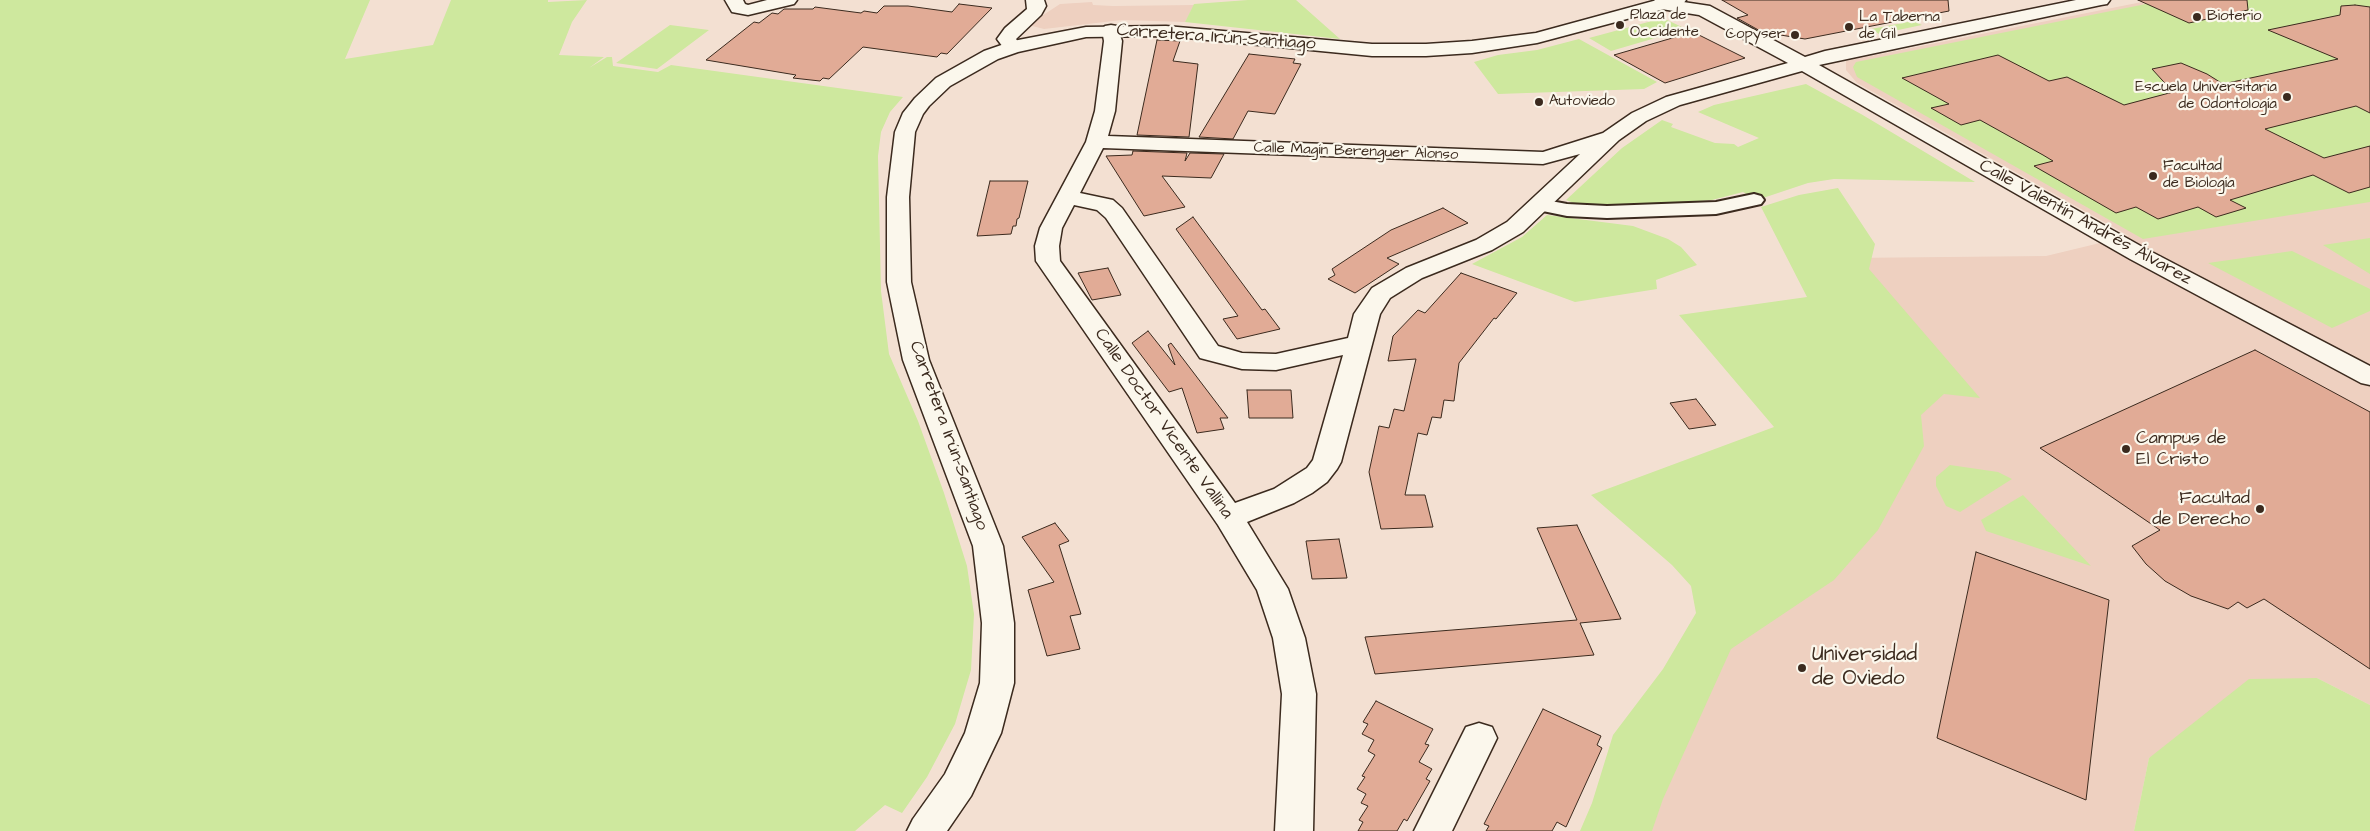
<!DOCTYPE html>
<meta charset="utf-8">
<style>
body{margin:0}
canvas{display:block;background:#f3e0d2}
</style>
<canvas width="2370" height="831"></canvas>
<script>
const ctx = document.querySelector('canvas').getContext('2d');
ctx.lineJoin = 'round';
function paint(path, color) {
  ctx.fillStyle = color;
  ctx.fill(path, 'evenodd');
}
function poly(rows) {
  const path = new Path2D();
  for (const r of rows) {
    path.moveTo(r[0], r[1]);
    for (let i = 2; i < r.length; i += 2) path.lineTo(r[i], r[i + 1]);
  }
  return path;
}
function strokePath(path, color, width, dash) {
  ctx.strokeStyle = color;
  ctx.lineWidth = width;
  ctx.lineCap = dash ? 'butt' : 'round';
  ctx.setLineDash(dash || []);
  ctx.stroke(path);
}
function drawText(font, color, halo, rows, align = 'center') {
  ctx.font = font + ' "Architects Daughter",sans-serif';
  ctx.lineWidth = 4.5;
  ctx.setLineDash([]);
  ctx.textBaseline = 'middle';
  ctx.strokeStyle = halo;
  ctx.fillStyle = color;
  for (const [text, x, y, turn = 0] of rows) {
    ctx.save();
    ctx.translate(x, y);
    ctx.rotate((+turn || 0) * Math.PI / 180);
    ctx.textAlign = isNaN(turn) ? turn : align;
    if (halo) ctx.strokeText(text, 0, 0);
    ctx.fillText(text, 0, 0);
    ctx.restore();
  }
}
const built = poly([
 [2152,0,2370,0,2370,705,2317,678,2149,758,2134,831,1616,831,1846,258,2046,256,2129,236,1857,83,1846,70,1846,61],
 [1092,2,1093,5,1113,6,1194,5,1185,22,1122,20,1044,29,1028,25,1060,4]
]);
const green = poly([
 [0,0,370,0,345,59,433,45,451,0,548,0,548,2,587,0,572,22,559,55,604,57,589,68,607,57,612,57,613,66,658,72,671,65,903,97,890,112,881,132,878,156,881,291,889,354,918,421,944,493,967,566,974,614,971,670,955,724,927,777,902,813,885,805,855,831,0,831],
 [1248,0,1296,0,1340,39,1185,22,1194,4],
 [2166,0,2370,0,2370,202,2143,239,1857,77,1853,67,1856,62],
 [1663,18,1686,29,1611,51,1589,38],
 [1913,21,1922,25,1879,34,1871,29],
 [670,25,709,30,657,69,616,63],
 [1579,39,1657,82,1644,89,1498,94,1474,62,1498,55,1537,50],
 [1806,84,1861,114,1975,182,1834,179,1808,183,1757,200,1743,192,1712,200,1677,203,1579,205,1566,200,1622,148,1662,120,1673,124,1671,127,1715,143,1734,144,1738,147,1759,138,1698,112,1714,105],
 [1838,188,1875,244,1869,269,1980,398,1944,394,1921,415,1924,446,1878,530,1834,580,1731,649,1663,799,1652,831,1580,831,1592,803,1613,735,1663,669,1696,613,1691,586,1672,565,1591,495,1774,427,1679,315,1807,297,1761,207,1799,195],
 [1547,215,1633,226,1668,239,1681,247,1697,265,1656,280,1657,289,1575,302,1472,264,1522,237],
 [2370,238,2370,274,2323,245],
 [2292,251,2370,289,2370,311,2332,328,2208,263],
 [1950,465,1998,472,2012,479,1960,512,1946,506,1936,486,1936,477],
 [2023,495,2091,566,1986,531,1981,520],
 [2317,678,2370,705,2370,831,2134,831,2149,758,2249,679]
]);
const building = poly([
 [1722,0,1948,0,1949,11,1805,39,1762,32,1737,18,1748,15,1722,0],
 [2138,0,2247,0,2248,10,2189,23,2138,0],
 [959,4,992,8,947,54,941,53,937,57,863,47,829,79,823,78,820,81,793,78,796,75,706,60,754,22,759,23,772,13,778,14,784,9,813,9,815,7,861,13,864,11,877,13,884,6,908,6,952,12,959,4],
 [2355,5,2370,7,2370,113,2356,106,2265,129,2324,158,2370,146,2370,187,2349,193,2313,175,2230,200,2246,208,2216,217,2198,207,2158,219,2136,207,2116,213,2034,166,2053,161,2043,155,1980,120,1961,125,1931,108,1949,104,1902,78,1998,55,2049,81,2067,77,2124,105,2173,92,2152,69,2181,63,2207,74,2223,84,2338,59,2268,30,2340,15,2341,6,2355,5],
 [1693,32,1745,58,1665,83,1614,55,1693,32],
 [1157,40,1180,41,1173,61,1198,64,1189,137,1137,135,1157,40],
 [1249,54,1295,59,1293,63,1301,64,1275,114,1248,111,1233,139,1199,137,1249,54],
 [1133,151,1187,153,1185,161,1190,153,1224,154,1211,178,1162,176,1185,207,1144,216,1106,156,1132,155,1133,151],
 [990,181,1028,181,1019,218,1017,219,1016,226,1013,226,1011,234,977,236,990,181],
 [1443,208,1468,223,1387,258,1399,264,1355,293,1328,279,1335,275,1332,269,1391,230,1443,208],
 [1193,217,1262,310,1265,309,1280,329,1237,339,1223,319,1238,316,1176,229,1193,217],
 [1108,268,1121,295,1092,300,1078,273,1108,268],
 [1461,273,1517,293,1496,319,1494,318,1459,363,1454,401,1444,400,1441,418,1432,417,1427,435,1418,433,1405,495,1425,495,1433,527,1381,529,1369,472,1379,426,1389,428,1394,409,1404,411,1416,359,1388,361,1393,336,1418,310,1425,313,1461,273],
 [1148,331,1175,365,1168,345,1171,343,1228,418,1220,418,1224,429,1197,433,1182,388,1169,392,1132,343,1148,331],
 [2255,350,2370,412,2370,669,2264,599,2247,608,2238,602,2228,609,2191,596,2165,581,2146,564,2132,546,2160,530,2040,448,2255,350],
 [1247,390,1291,390,1293,418,1249,418,1247,390],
 [1696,399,1716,425,1689,429,1670,403,1696,399],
 [1055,523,1069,541,1059,545,1081,614,1070,616,1080,649,1047,656,1028,590,1054,582,1022,537,1055,523],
 [1577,525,1621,619,1580,623,1594,655,1375,674,1365,637,1577,620,1537,528,1577,525],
 [1339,539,1347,578,1312,579,1306,541,1339,539],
 [1976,552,2109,600,2086,800,1937,738,1976,552],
 [1376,701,1433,729,1425,744,1429,745,1419,762,1432,769,1426,779,1430,781,1407,821,1404,819,1397,831,1358,831,1363,822,1359,820,1368,806,1361,803,1366,794,1357,789,1365,777,1362,776,1375,755,1368,751,1374,740,1362,734,1368,724,1363,722,1376,701],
 [1543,709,1601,736,1597,745,1602,748,1566,827,1557,822,1552,831,1486,831,1489,826,1484,824,1543,709]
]);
const pedestrian = poly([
 [1754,194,1761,196,1764,200,1761,204,1716,214,1607,218,1567,216,1533,209,1530,205,1533,201,1540,199,1567,204,1607,206,1716,202,1754,194]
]);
const minor = poly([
 [725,0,743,0,745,4,748,5,767,0,797,0,794,4,748,15,732,12,725,0],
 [1026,0,1044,0,1046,6,1041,15,1016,39,1022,47,1020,51,1006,51,997,39,1005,28,1027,9,1026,0],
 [1655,0,1670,0,1710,6,1805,57,1825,51,2076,0,2110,0,2107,4,2101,5,1819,65,2146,249,2370,366,2370,385,2361,383,2130,259,1802,71,1680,105,1646,121,1619,140,1523,232,1492,250,1422,278,1390,298,1380,314,1341,462,1337,469,1327,482,1312,493,1294,503,1247,522,1288,589,1305,638,1316,694,1313,831,1275,831,1282,694,1273,638,1257,590,1218,525,1036,261,1035,246,1040,228,1086,142,1095,111,1104,41,1102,30,1105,26,1111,25,1117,26,1122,41,1115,111,1108,136,1543,152,1603,133,1632,113,1666,97,1788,63,1699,15,1655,8,1652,4,1655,0],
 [1103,148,1543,164,1580,154,1507,222,1476,240,1406,268,1372,288,1354,314,1348,338,1276,354,1242,353,1218,346,1122,208,1113,200,1080,193,1103,148],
 [1074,205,1097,210,1106,218,1200,358,1242,369,1276,370,1343,355,1313,460,1307,468,1274,489,1235,503,1060,261,1059,246,1062,228,1074,205],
 [1479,723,1492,727,1497,738,1452,831,1414,831,1466,727,1479,723]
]);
const trunk = poly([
 [1657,0,1686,0,1683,4,1537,43,1472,53,1426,56,1372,56,1166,36,1086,37,1018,52,998,59,950,86,929,106,923,114,915,132,909,197,911,282,929,360,1003,546,1014,623,1014,683,1001,733,971,796,947,831,907,831,913,819,945,774,965,733,980,683,982,623,973,546,903,360,887,282,887,197,895,132,903,113,915,98,936,78,984,51,1013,41,1086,27,1166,26,1372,44,1426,44,1472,41,1536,33,1657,0]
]);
const markers = [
 [2197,17,5,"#3b2a1e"],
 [1620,25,5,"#3b2a1e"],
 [1849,27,5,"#3b2a1e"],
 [1795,35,5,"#3b2a1e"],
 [2287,97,5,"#3b2a1e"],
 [1539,102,5,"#3b2a1e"],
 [2153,176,5,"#3b2a1e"],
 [2126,449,5,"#3b2a1e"],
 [2260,509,5,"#3b2a1e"],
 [1802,668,5,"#3b2a1e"]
];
const farPoinames = [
 ["Plaza de",1630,16],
 ["Occidente",1630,33],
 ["Bioterio",2207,17],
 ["La Taberna",1859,18],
 ["de Gil",1859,35],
 ["Copyser",1785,35,"right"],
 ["Escuela Universitaria",2277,88,"right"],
 ["de Odontología",2277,105,"right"],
 ["Autoviedo",1549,102],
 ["Facultad",2163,167],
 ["de Biología",2163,184]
];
const farStreetnames = [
 ["Calle Magín Berenguer Alonso",1356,152,2]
];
const streetNames = [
 ["Carretera Irún-Santiago",1216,38,4],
 ["Calle Valentín Andrés Álvarez",2085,223,29],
 ["Calle Doctor Vicente Vallina",1163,424,55],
 ["Carretera Irún-Santiago",948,436,70]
];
const poiNames = [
 ["Campus de",2136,439],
 ["El Cristo",2136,460],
 ["Facultad",2250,499,"right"],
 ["de Derecho",2250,520,"right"]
];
const nearPoinames = [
 ["Universidad",1812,656],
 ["de Oviedo",1812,680]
];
paint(built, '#eed0c0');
paint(green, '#cee89e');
paint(building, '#e1ab96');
strokePath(building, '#3b2a1e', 1);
strokePath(pedestrian, '#3b2a1e', 4);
strokePath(minor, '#3b2a1e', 3);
strokePath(trunk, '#3b2a1e', 3);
paint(pedestrian, '#fbf7ec');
paint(minor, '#fbf7ec');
paint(trunk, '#fbf7ec');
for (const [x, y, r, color] of markers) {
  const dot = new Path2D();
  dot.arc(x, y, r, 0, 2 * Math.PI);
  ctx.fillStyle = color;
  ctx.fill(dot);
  strokePath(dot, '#fbf7ec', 2);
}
drawText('15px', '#3b2a1e', '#fbf7ec', farPoinames, 'left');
drawText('15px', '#3b2a1e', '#fbf7ec', farStreetnames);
drawText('18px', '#3b2a1e', '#fbf7ec', streetNames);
drawText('18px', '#3b2a1e', '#fbf7ec', poiNames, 'left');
drawText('21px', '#3b2a1e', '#fbf7ec', nearPoinames, 'left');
</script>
